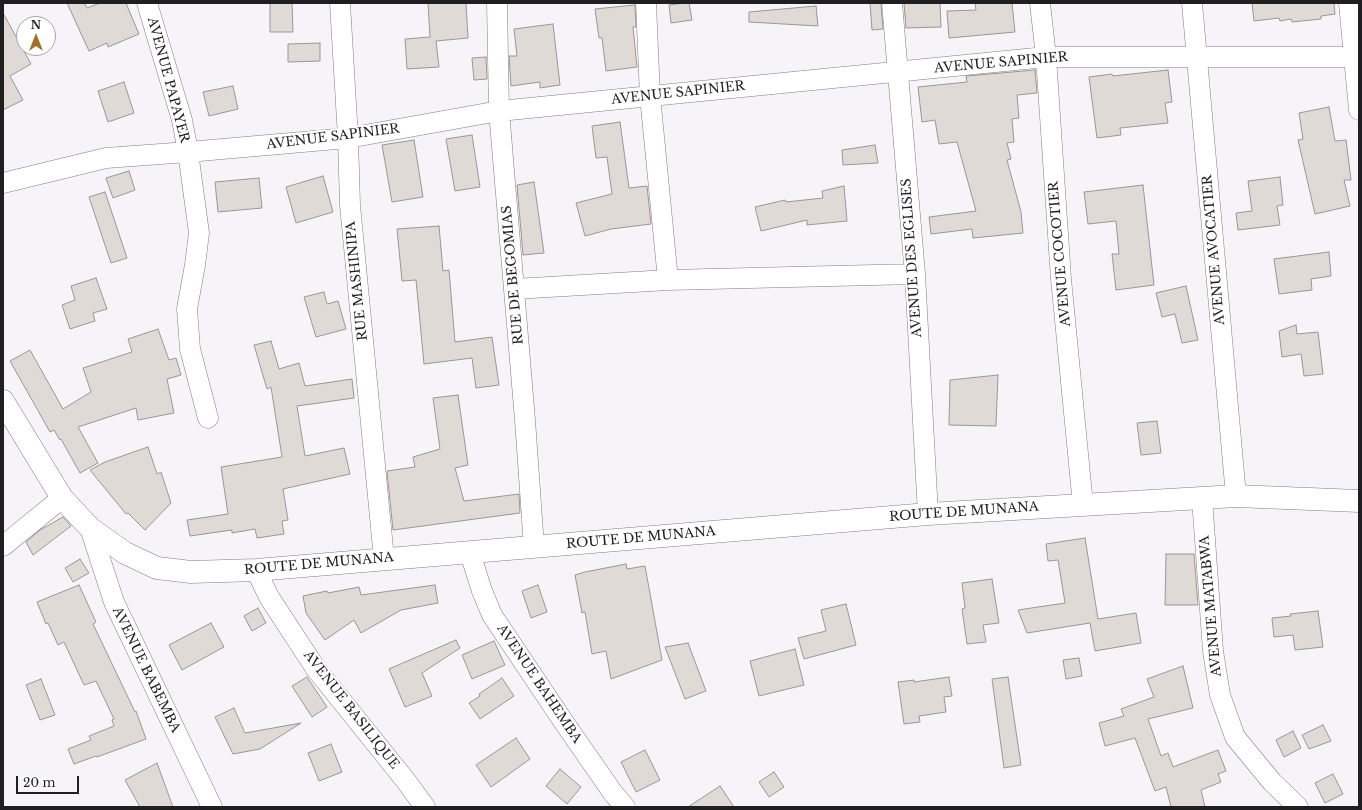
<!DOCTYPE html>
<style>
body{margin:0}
#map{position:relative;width:1362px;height:810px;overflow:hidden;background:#f6f4f9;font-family:"Libre Baskerville",serif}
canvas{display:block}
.frame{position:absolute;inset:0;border:4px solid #1f1e20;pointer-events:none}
.north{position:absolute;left:16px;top:16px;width:40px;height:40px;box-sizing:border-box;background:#fff;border:1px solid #a5a5a6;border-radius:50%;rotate:0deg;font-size:11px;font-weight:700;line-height:16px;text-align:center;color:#1f1e20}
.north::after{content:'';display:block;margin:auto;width:14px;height:18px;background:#a27126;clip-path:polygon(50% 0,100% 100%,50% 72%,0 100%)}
.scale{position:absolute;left:16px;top:776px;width:63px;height:18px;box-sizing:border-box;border:2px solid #1f1e20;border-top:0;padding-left:5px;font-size:12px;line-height:14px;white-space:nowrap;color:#1f1e20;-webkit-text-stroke:3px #fff;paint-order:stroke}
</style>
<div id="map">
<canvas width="1362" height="810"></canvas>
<div class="frame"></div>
<div class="north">N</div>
<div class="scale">20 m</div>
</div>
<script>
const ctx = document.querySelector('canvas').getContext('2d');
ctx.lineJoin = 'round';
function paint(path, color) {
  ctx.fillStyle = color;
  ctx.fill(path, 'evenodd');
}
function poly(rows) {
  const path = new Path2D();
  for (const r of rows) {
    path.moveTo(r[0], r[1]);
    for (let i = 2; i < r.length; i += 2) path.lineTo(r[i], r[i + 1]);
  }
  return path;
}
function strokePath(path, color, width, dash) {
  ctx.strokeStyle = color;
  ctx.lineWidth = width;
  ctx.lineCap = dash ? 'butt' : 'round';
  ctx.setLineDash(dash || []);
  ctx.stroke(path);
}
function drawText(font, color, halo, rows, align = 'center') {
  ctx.font = font + ' "Libre Baskerville",serif';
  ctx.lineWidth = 4;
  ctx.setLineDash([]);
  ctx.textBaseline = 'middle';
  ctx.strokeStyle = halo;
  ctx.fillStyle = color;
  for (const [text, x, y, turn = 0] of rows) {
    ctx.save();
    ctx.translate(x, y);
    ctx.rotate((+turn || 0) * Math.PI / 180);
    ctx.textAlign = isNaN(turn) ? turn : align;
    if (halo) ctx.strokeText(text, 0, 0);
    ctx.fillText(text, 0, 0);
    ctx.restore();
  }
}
const building = poly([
 [67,3,84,3,87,8,100,3,126,3,139,34,108,47,107,43,89,51,67,3],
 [270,3,292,3,293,32,270,32,270,3],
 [428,3,466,3,468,38,436,41,439,67,407,69,405,39,430,37,428,3],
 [684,3,689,3,692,20,671,23,669,5,684,3],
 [870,3,881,3,883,29,872,30,870,3],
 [904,3,940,3,941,27,906,28,904,3],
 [975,3,1012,3,1015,32,949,38,947,11,976,10,975,3],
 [1252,3,1334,3,1335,14,1321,16,1321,19,1292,22,1291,19,1280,21,1279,18,1254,21,1252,3],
 [635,5,636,27,633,27,637,67,606,71,602,38,599,38,595,9,635,5],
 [816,6,818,26,749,22,749,12,816,6],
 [3,13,31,64,10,76,23,100,3,110,3,13],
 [553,24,560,85,540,88,540,82,511,86,509,56,517,56,514,29,553,24],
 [320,43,320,61,288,62,288,44,320,43],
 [486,57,487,79,474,80,472,58,486,57],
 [1035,70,1037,93,1017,95,1019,118,1012,119,1014,142,1007,143,1011,159,1007,160,1021,212,1023,233,973,238,972,229,931,234,929,217,976,211,957,142,939,144,935,120,922,122,918,87,967,82,966,76,1035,70],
 [1168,70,1172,102,1165,103,1168,123,1120,128,1121,135,1097,138,1089,77,1112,74,1113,76,1168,70],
 [124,82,134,113,108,122,98,91,124,82],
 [233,86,238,109,209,116,203,92,233,86],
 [1329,107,1335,141,1346,140,1351,180,1344,180,1350,206,1315,214,1298,140,1303,139,1299,113,1329,107],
 [620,122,629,188,647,186,651,224,611,229,585,236,576,203,612,194,607,157,596,158,592,126,620,122],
 [472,135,480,187,455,191,446,139,472,135],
 [414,140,423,197,392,202,382,145,414,140],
 [875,145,878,163,843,165,842,150,875,145],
 [129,171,135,190,113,198,106,178,129,171],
 [323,176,333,212,296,223,286,187,323,176],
 [1280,177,1283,205,1277,206,1280,225,1238,230,1236,213,1252,211,1248,181,1280,177],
 [259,178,262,208,218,212,215,182,259,178],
 [534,182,544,253,523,255,517,185,534,182],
 [1143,185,1154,285,1116,290,1112,254,1119,254,1116,221,1088,224,1084,192,1143,185],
 [844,186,847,221,807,225,807,220,761,231,755,207,785,200,786,202,823,198,822,191,844,186],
 [105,192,127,258,111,263,89,197,105,192],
 [439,226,443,271,449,270,455,342,492,337,499,385,476,388,472,358,424,364,416,280,402,281,397,229,439,226],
 [1329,252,1331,276,1311,279,1312,290,1279,294,1274,259,1329,252],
 [96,278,107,309,93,313,95,321,70,329,62,305,75,300,71,286,96,278],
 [1186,286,1198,340,1182,343,1175,314,1162,317,1156,293,1186,286],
 [324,292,327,304,338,301,346,329,316,337,304,297,324,292],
 [1296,325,1297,334,1318,332,1323,374,1304,376,1301,354,1282,357,1279,331,1296,325],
 [158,329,169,360,176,358,181,375,167,379,174,413,138,420,136,408,78,427,98,463,80,473,61,439,60,440,54,430,50,432,10,361,30,350,63,409,91,392,83,368,132,352,128,339,158,329],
 [271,341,279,369,299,363,305,386,352,379,354,398,297,406,305,456,344,448,350,474,283,489,288,520,282,521,284,534,257,538,255,529,232,533,232,530,190,536,187,520,228,514,221,467,282,457,271,387,267,389,254,345,271,341],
 [998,375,996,426,949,425,950,380,998,375],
 [458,395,468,465,455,468,464,501,519,494,520,513,393,530,387,471,415,467,413,457,440,449,433,398,458,395],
 [1157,421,1161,453,1141,455,1137,423,1157,421],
 [148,447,157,474,161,472,171,503,145,530,128,513,126,514,90,470,105,462,148,447],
 [63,517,71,526,33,555,26,542,40,530,63,517],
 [1085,538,1098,619,1136,613,1141,643,1095,651,1090,623,1027,633,1018,610,1065,603,1058,560,1048,561,1046,544,1085,538],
 [1166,554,1194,554,1198,605,1165,605,1166,554],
 [80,559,89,573,73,582,65,568,80,559],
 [626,564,627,569,645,566,662,660,611,679,606,651,592,654,585,612,582,613,575,575,585,572,626,564],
 [992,579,999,623,983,625,986,642,967,644,962,609,965,608,962,583,992,579],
 [79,585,96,622,93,624,135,712,136,711,146,739,97,757,96,756,74,764,68,749,91,740,89,736,114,726,112,720,114,719,96,681,84,685,64,642,58,645,48,623,46,624,37,602,79,585],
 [435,585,438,603,401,610,361,633,354,620,325,640,306,613,303,596,327,591,328,593,359,587,361,595,435,585],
 [538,585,547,612,531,618,522,591,538,585],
 [846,604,856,645,804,659,798,638,826,631,821,610,846,604],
 [258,608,266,623,252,631,244,616,258,608],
 [1318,611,1323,647,1295,650,1293,635,1274,637,1272,618,1291,616,1290,614,1318,611],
 [211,623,224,647,182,670,169,645,211,623],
 [456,640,460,648,422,673,432,696,405,707,389,669,456,640],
 [494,641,505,665,472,679,462,655,494,641],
 [688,643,706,691,685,699,665,647,688,643],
 [795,649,804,685,759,696,750,661,795,649],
 [1079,658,1082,676,1066,679,1063,660,1079,658],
 [1183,666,1193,708,1148,719,1161,756,1168,753,1173,767,1218,750,1226,771,1218,774,1221,782,1201,790,1205,807,1171,807,1166,787,1155,791,1135,738,1105,746,1099,723,1124,716,1121,709,1154,697,1147,679,1183,666],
 [307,677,327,707,312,717,292,686,307,677],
 [949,677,952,696,944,697,946,712,919,716,920,722,904,724,898,682,914,680,914,682,949,677],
 [1008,677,1021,765,1004,768,992,679,1008,677],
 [502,678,514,696,480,719,469,703,480,696,479,694,502,678],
 [41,679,55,715,40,720,26,685,41,679],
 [234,708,245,733,301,723,260,749,233,754,215,717,234,708],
 [1323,725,1331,741,1309,749,1302,735,1323,725],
 [1293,731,1301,748,1284,757,1276,740,1293,731],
 [516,738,530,759,491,787,476,765,516,738],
 [331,744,342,772,319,781,308,753,331,744],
 [645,750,660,780,636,792,621,762,645,750],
 [157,763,173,807,140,807,125,780,157,763],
 [560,769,581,787,567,804,546,786,560,769],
 [774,772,784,787,769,797,759,782,774,772],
 [1333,774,1343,794,1325,803,1315,783,1333,774],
 [720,786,734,807,688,807,720,786]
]);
const street = poly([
 [147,3,182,120,188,152,199,233,195,265,187,309,190,349,208,418],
 [340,3,348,138,350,205,384,559],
 [497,3,499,111,525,420,534,547],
 [646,3,650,96,668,280],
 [892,3,915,274,928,514],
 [1040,3,1046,57,1061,279,1083,505],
 [1192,3,1236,496],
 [1349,3,1359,110],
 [3,183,106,158,188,152,348,138,499,111,1046,57,1359,57],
 [514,289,668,280,915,274],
 [1202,498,1213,651,1220,695,1235,737,1272,782,1298,807],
 [90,528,114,602,212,807],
 [3,546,62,498],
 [470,553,482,591,492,615,563,721,613,793,625,807],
 [256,570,269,597,316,669,406,781,425,807]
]);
const secondary = poly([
 [3,401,62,498,90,528,125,553,157,568,191,572,256,570,928,514,1236,496,1359,501]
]);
const streetNames = [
 ["AVENUE SAPINIER",1001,63,-5],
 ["AVENUE PAPAYER",168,80,75],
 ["AVENUE SAPINIER",678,93,-6],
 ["AVENUE SAPINIER",333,137,-7],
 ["AVENUE AVOCATIER",1214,250,-95],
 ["AVENUE COCOTIER",1060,254,-95],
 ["AVENUE DES EGLISES",912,258,-94],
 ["RUE DE BEGOMIAS",513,275,-95],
 ["RUE MASHINIPA",357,281,-96],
 ["ROUTE DE MUNANA",964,512,-4],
 ["ROUTE DE MUNANA",641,538,-5],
 ["ROUTE DE MUNANA",319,564,-5],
 ["AVENUE MATABWA",1211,606,-95],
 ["AVENUE BABEMBA",146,670,64],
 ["AVENUE BAHEMBA",539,684,56],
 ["AVENUE BASILIQUE",351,710,52]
];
paint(building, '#e0dad7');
strokePath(building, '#9b9693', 1);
strokePath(street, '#807e82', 21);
strokePath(secondary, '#807e82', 23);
strokePath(street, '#fff', 20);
strokePath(secondary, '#fff', 22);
drawText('13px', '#1f1e20', '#fff', streetNames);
</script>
